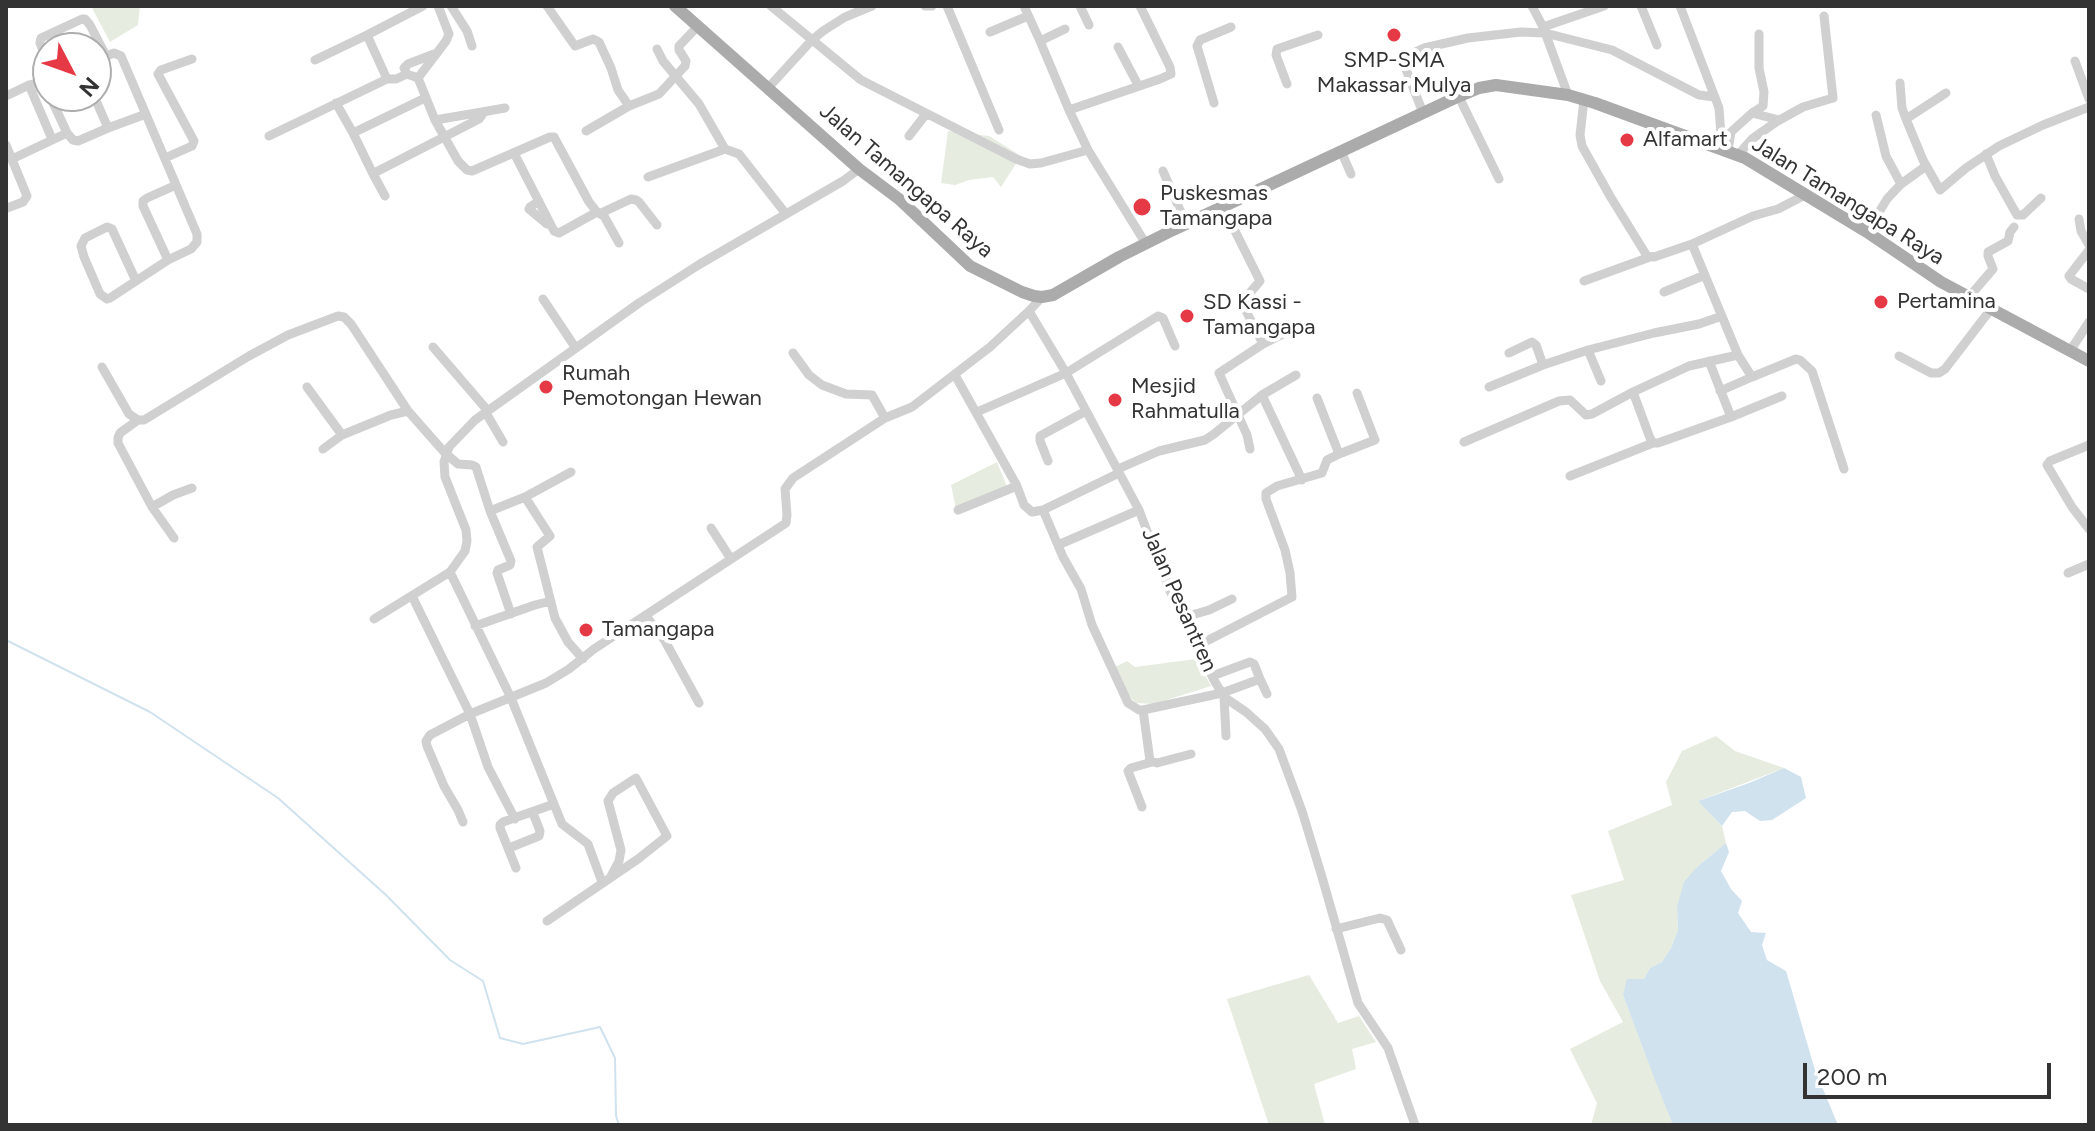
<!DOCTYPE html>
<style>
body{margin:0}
#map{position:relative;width:2095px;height:1131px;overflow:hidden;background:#fff;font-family:Figtree,sans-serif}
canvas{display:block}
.frame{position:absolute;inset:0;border:8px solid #333;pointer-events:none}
.north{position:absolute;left:32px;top:32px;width:80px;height:80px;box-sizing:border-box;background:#fff;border:2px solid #adadad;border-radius:50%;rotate:131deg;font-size:22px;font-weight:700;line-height:32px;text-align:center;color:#333}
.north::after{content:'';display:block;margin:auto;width:28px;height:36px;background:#e63946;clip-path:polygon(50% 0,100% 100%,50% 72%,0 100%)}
.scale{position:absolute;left:1803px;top:1063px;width:248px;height:36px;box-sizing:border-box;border:4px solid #333;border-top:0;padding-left:10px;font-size:24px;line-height:28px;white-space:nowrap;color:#333;-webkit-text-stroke:6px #fff;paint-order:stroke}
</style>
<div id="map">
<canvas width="2095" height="1131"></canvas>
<div class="frame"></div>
<div class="north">N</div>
<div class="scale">200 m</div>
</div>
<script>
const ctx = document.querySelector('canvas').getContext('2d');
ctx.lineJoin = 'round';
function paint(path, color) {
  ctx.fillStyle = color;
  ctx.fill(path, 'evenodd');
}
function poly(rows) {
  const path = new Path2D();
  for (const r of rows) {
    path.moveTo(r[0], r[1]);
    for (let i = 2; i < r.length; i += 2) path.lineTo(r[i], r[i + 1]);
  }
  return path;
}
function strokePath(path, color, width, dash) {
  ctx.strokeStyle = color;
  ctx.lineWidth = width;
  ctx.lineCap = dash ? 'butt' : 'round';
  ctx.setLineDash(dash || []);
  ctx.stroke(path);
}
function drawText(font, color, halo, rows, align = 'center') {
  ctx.font = font + ' Figtree,sans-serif';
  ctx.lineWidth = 8;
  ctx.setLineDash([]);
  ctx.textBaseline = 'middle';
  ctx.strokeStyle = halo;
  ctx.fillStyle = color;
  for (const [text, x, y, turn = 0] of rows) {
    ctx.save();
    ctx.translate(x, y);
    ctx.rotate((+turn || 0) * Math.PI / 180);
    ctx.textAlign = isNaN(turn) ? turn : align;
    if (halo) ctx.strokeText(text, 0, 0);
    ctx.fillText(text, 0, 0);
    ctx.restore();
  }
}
const green = poly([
 [91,6,140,6,138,25,110,42],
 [948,131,989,136,1021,156,1001,187,993,177,969,180,955,185,941,183],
 [997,462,1008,489,956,509,951,485],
 [1196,659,1211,686,1154,704,1136,703,1127,694,1115,667,1127,661,1135,667],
 [1716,736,1735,751,1784,768,1698,801,1722,826,1726,843,1697,867,1677,907,1678,930,1671,948,1662,962,1650,968,1644,979,1628,979,1623,995,1673,1125,1591,1125,1597,1103,1570,1049,1623,1022,1600,981,1571,895,1624,880,1608,831,1672,805,1666,782,1682,751],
 [1309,975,1338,1023,1359,1016,1376,1042,1352,1049,1356,1069,1314,1084,1325,1125,1269,1125,1227,999]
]);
const water = poly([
 [1784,768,1801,777,1806,798,1772,820,1760,821,1745,811,1732,812,1722,826,1698,801,1749,783],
 [1726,843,1729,852,1721,871,1731,889,1742,901,1738,913,1751,932,1766,933,1762,945,1767,960,1786,971,1815,1070,1838,1125,1673,1125,1655,1080,1623,995,1627,979,1644,979,1650,968,1662,962,1671,948,1678,930,1677,907,1684,882,1697,867]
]);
const stream = poly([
 [6,640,150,712,278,798,386,895,450,960,483,981,500,1038,523,1044,600,1027,615,1058,616,1116,619,1125]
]);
const minor = poly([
 [438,6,449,34,446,41,418,78,435,120,458,161,467,170,472,171,550,137,554,137,589,202,597,212,604,216,619,243],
 [451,6,467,31,472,46],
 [547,6,575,46,593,39,599,42,611,68,618,90,629,106],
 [771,6,861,80,1016,159,1030,164,1041,163,1088,150],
 [925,6,932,6],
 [947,6,999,130],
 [1024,6,1040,41],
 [1080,6,1089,25],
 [1532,6,1543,27,1568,95],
 [1641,6,1657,45],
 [1680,6,1719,108,1722,149],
 [1543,27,1604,6],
 [1065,29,1040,41,1069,110,1088,150,1146,244],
 [990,32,1028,16],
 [1118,47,1138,85],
 [657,49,663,61,699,104,725,149,739,154,786,214],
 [96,60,114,53,121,56,197,234,197,242,191,249,168,260,110,298,107,299,100,294,84,257,81,246,85,238,107,227,112,229,136,281],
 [315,60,367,35],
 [2075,61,2089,99],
 [48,64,40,43,41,38,82,19,85,19,90,25,106,56],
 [407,74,404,68,408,64,434,54],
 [418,78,407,74,396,79,387,79,367,35,423,6],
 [1900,83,1902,108,1906,119,1923,160,1940,190,1966,168,1999,146,2043,125,2089,107],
 [1287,84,1276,55,1277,49,1318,35],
 [29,85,52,139],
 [768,88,811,41,823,31,845,17,872,6],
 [6,96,29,85,48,80],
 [50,96,67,133,73,140,78,141,108,128],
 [94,96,108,128,146,114],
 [1459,97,1499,179],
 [425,98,353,133,372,172,376,172,479,119,482,115,482,112,435,120],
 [1584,100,1580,135,1582,146,1610,196,1647,256,1654,257,1692,244,1753,216,1778,209,1805,195],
 [336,103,353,133],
 [1214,103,1197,46,1200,40,1231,27],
 [1069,110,1160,79,1171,74,1170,67,1140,6],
 [482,112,505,108],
 [1423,113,1404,64,1404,57,1424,48,1468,38,1521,32,1545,33,1612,50,1699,95,1715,97],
 [1752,113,1763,106,1764,92,1759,68,1759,34],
 [1876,115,1886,156,1901,184],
 [1906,119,1946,93],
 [586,131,629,106,659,94,685,66,686,61,679,50,679,46,697,27],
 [269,136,387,79],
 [909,136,926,114],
 [6,145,27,196,23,202,7,208],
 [1341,151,1351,174],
 [1728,151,1731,132,1752,113,1779,120],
 [514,153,554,231,559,233,597,212],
 [1986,154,1995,176,2017,215,2023,215,2041,198],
 [1738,155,1752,139,1776,122,1803,107,1833,98,1824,16],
 [165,158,192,146,194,141,158,74,161,70,192,59],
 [12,159,67,133],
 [1163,171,1186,224],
 [372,172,385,196],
 [648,177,725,149],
 [539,201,530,207,529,209,547,224],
 [1223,207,1260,281,1243,301,1244,307,1263,344,1219,373,1247,435,1250,449],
 [1164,212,1173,230],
 [601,213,631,199,636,200,639,202,657,225],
 [2079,219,2081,231,2089,245],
 [1867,232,1887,199,1901,184,1926,166],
 [1692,244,1738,355,1752,377,1796,359,1800,360,1812,371,1844,469],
 [2089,250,2069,276,2071,279,2089,289],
 [168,260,143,206,143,201,147,198,176,185],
 [1584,281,1650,257],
 [1664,292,1705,275],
 [1042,297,1029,311,1066,373,1139,510,1169,589,1214,680,1224,697,1246,712,1265,729,1279,749,1302,811,1322,877,1358,1003,1388,1048,1415,1125],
 [1969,297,1993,269,1988,256,1988,252,2008,241,2010,232,2014,227],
 [543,299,575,347],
 [1263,344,1299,326],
 [433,347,488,411],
 [1588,350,1601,381],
 [2070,351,2089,322],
 [793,353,809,375,822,385,846,394,872,395,885,418],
 [1509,353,1532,342,1536,345,1543,365],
 [1738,355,1689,366,1633,392,1650,438,1653,443,1658,443,1731,417,1782,396],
 [1899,356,1931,373,1939,373,1945,369,1991,309],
 [1709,361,1731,417],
 [102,367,129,414,138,420,144,420,249,356,288,335,338,316,344,317,351,324,408,411,445,453,458,464,472,465,476,467,490,511,525,497,571,472],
 [955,375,1017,486,1024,505,1032,512,1043,510,1119,473],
 [307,387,342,435],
 [1489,387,1543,365,1588,350,1654,333,1699,324,1722,316],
 [1720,391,1752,377],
 [1262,395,1296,375],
 [977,412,1066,373,1158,316,1163,318,1175,346],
 [486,413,503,442],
 [138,420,120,433,118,438,118,443,152,507,174,538],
 [1464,442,1559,401,1570,400,1586,415,1592,414,1633,392],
 [2089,445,2050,461,2047,465,2072,507,2089,529],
 [323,449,342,435,391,415,408,411],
 [1339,454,1375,440,1357,393],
 [1048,461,1040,441,1040,436,1086,411],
 [1118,469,1159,451,1205,440,1214,434,1262,395,1302,480],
 [1570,476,1653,443],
 [525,497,550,536,537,547,555,618,568,642,583,659],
 [152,507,173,495,192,488],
 [958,510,1017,486],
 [1043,510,1063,557,1081,589,1092,625,1128,703,1139,710,1143,710,1222,693,1260,679,1267,694],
 [490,511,511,561,510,565,498,570,497,573,511,614],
 [711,528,731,559],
 [1058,545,1139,510],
 [450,572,511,698,562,824,588,844,602,882],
 [2068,573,2089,564],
 [412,596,470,714,488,767,515,819],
 [646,616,665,641,699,703],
 [1182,618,1209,610,1232,599],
 [374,619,450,572,465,551,467,541,466,530,445,477,444,462,449,447,475,420,639,303,700,264,843,181,859,169],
 [475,626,535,605,551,601],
 [1197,646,1292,597,1290,573,1285,550,1266,499,1266,493,1277,486,1322,473,1327,460,1339,454,1317,398],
 [1212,676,1250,662,1254,664,1260,679],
 [1224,697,1226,736],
 [1143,710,1150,761,1157,763,1191,754],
 [1142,807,1128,771,1131,768,1152,762],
 [463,822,458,810,444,786,427,746,426,741,430,735,470,714,546,683,569,669,594,649,780,527,786,523,787,515,785,489,793,478,885,418,912,407,990,347,1029,311],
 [509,848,539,836,540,831,533,813],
 [516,868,500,828,500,825,503,822,554,804],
 [547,921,638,859,667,836,636,778,613,793,608,801,621,850,619,861,611,876],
 [1336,929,1380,918,1387,920,1401,950]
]);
const major = poly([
 [675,6,859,169,899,199,970,266,1022,292,1034,296,1042,297,1053,295,1119,257,1173,230,1455,98,1479,88,1496,85,1568,95,1595,103,1745,158,1867,232,1941,282,2089,361]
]);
const markers = [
 [1394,35,8,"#e63946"],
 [1627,140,8,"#e63946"],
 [1142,207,10,"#e63946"],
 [1881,302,8,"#e63946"],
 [1187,316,8,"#e63946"],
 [546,387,8,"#e63946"],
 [1115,400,8,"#e63946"],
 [586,630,8,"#e63946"]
];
const poiNames = [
 ["SMP-SMA",1394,61,"center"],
 ["Makassar Mulya",1394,86,"center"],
 ["Alfamart",1643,140],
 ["Puskesmas",1160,194],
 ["Tamangapa",1160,219],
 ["Pertamina",1897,302],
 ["SD Kassi -",1203,303],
 ["Tamangapa",1203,328],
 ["Rumah",562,374],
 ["Pemotongan Hewan",562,399],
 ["Mesjid",1131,387],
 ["Rahmatulla",1131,412],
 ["Tamangapa",602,630]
];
const streetNames = [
 ["Jalan Tamangapa Raya",906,181,41],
 ["Jalan Tamangapa Raya",1848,201,32],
 ["Jalan Pesantren",1179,600,66]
];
paint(green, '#e6ecdf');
paint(water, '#cfe2ee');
strokePath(stream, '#cfe2ee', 2);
strokePath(minor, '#d0d0d0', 9);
strokePath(major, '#ababab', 12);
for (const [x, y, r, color] of markers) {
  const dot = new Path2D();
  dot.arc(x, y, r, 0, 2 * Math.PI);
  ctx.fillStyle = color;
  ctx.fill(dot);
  strokePath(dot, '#fff', 3);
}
drawText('22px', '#333', '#fff', poiNames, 'left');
drawText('22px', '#333', '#fff', streetNames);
</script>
